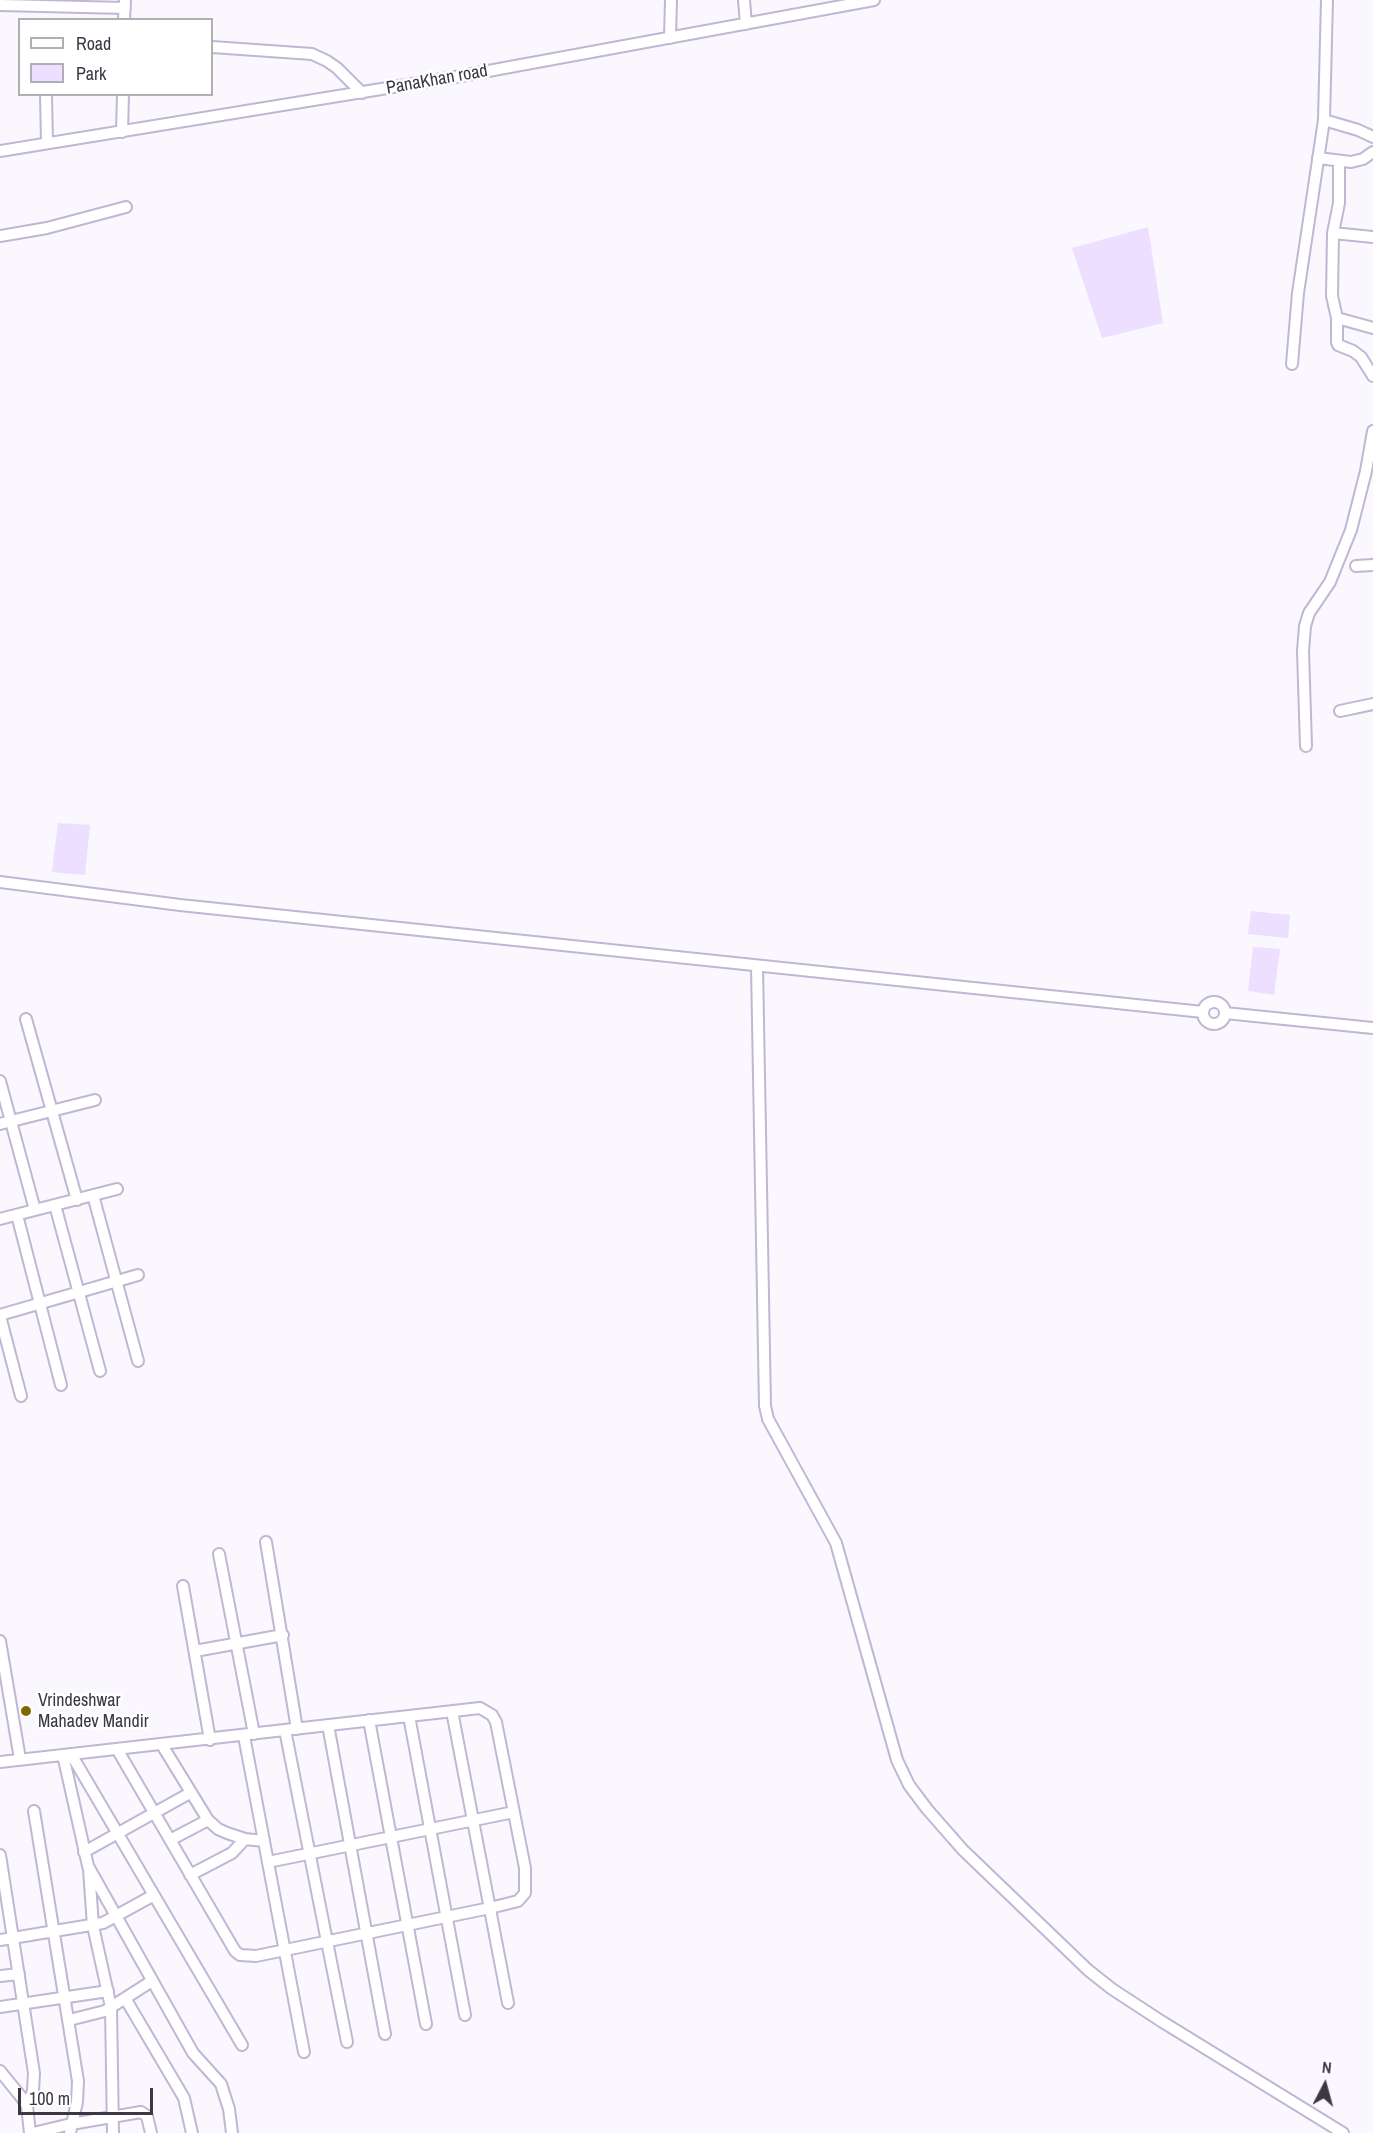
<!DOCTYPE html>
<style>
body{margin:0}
#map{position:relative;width:1373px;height:2133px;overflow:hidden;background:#faf7fe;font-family:"Archivo Narrow",sans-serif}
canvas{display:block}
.legend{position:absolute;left:18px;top:18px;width:195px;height:78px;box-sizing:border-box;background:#fff;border:2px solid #b1afb4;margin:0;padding:8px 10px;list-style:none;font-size:18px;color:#3c3743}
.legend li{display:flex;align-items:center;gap:12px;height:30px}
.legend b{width:30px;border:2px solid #b1afb4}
.north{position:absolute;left:1295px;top:2055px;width:60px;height:60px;-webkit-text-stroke:4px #fff;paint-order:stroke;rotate:6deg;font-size:16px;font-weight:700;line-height:24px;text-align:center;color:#3c3743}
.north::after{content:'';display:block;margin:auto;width:21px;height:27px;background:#3c3743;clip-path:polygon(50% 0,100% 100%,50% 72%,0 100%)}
.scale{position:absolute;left:18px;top:2088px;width:135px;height:27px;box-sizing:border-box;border:3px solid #3c3743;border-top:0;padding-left:8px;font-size:18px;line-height:21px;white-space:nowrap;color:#3c3743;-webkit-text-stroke:4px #fff;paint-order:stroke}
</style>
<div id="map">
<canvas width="1373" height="2133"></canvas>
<ul class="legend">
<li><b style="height:8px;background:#fff"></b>Road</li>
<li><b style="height:16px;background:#ecdfff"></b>Park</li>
</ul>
<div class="north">N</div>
<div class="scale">100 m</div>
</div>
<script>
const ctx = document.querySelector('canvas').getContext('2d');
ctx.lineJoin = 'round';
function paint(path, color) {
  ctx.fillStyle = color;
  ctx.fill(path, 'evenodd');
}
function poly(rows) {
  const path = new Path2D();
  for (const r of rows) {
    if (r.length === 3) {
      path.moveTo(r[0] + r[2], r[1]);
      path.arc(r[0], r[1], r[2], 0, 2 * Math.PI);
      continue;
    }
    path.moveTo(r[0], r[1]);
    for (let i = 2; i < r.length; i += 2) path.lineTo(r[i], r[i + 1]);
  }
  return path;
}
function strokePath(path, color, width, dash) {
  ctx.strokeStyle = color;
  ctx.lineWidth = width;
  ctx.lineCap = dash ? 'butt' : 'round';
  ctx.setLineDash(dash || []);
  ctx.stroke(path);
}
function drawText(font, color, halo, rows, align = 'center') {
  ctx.font = font + ' "Archivo Narrow",sans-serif';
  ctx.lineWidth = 5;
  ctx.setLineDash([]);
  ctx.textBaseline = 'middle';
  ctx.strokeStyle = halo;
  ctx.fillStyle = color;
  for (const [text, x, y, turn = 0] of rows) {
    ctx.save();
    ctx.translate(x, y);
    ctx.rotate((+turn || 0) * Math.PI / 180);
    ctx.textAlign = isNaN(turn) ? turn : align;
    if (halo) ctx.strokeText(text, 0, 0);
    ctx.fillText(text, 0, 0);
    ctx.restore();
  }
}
const green = poly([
 [1148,227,1163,323,1102,338,1072,248],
 [58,823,90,825,85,875,52,872],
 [1251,911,1290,915,1288,938,1248,934],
 [1253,947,1280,949,1274,995,1248,991]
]);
const minor = poly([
 [744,0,746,24],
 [0,5,125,8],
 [124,20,125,0],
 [670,38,671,0],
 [212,47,312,54,327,61,337,68,362,93],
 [46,94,47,143],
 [1324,120,1358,130,1373,137],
 [122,132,123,94],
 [0,151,461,76,874,0],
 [1318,158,1351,162,1363,159,1373,152],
 [1339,162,1339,203,1333,233,1332,296,1337,318,1337,342,1338,345,1353,351,1361,357,1373,376],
 [1333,233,1373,237],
 [0,236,47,228,126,207],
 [1337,318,1373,328],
 [1292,364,1298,293,1324,120,1327,0],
 [1356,566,1373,565],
 [1340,711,1373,704],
 [1306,746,1303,651,1305,626,1309,613,1330,582,1351,530,1366,471,1373,431],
 [0,882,180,905,1203,1012],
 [757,966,765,1406,768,1419,836,1543,897,1760,909,1785,927,1809,963,1850,1088,1970,1112,1989,1161,2021,1343,2133],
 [1214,1013,11],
 [1225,1013,1373,1028],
 [26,1019,77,1200],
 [0,1081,35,1210],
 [0,1124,95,1100],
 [93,1195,138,1361],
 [55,1205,100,1371],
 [17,1215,61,1385],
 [0,1219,117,1189],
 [0,1315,138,1275],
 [0,1316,21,1396],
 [266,1542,297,1729],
 [219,1554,254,1734],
 [183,1586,210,1740],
 [0,1641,20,1759],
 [195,1651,283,1635],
 [452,1711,508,2003],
 [409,1716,465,2015],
 [369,1720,426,2024],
 [328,1725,385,2034],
 [285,1730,347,2042],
 [244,1736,304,2052],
 [162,1745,208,1820,218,1829,227,1833,245,1839,264,1841],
 [71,1754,242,2045],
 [63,1755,88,1866,193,2053,221,2084,229,2109,232,2133],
 [0,1762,480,1708,492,1715,496,1722,525,1868,525,1893,518,1901,490,1908,256,1956,240,1955,235,1951,117,1749],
 [34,1811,78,2081,77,2102,70,2133],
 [170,1840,208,1820],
 [84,1852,190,1793],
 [0,1855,34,2073,33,2091,27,2106],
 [268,1862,514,1812],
 [89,1869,93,1926,111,2007,113,2133],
 [190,1875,232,1853,245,1839],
 [0,1940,103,1923,154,1895],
 [0,1976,19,1974],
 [125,1998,184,2098,192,2133],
 [0,2007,108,1991],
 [69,2020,105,2011,152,1981],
 [0,2071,22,2098,27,2106,30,2133],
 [33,2133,71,2124,141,2112,147,2116,151,2133]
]);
const markers = [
 [26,1711,6,"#806800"]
];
const streetNames = [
 ["PanaKhan road",437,80,-10]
];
const poiNames = [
 ["Vrindeshwar",38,1701],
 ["Mahadev Mandir",38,1722]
];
paint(green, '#ecdfff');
strokePath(minor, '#c1b6d3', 14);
strokePath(minor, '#fff', 10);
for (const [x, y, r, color] of markers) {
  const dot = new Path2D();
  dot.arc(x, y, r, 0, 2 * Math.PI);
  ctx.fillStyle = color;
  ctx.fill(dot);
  strokePath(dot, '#fff', 2);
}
drawText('18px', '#3c3743', '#fff', streetNames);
drawText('18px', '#3c3743', '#fff', poiNames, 'left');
</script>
